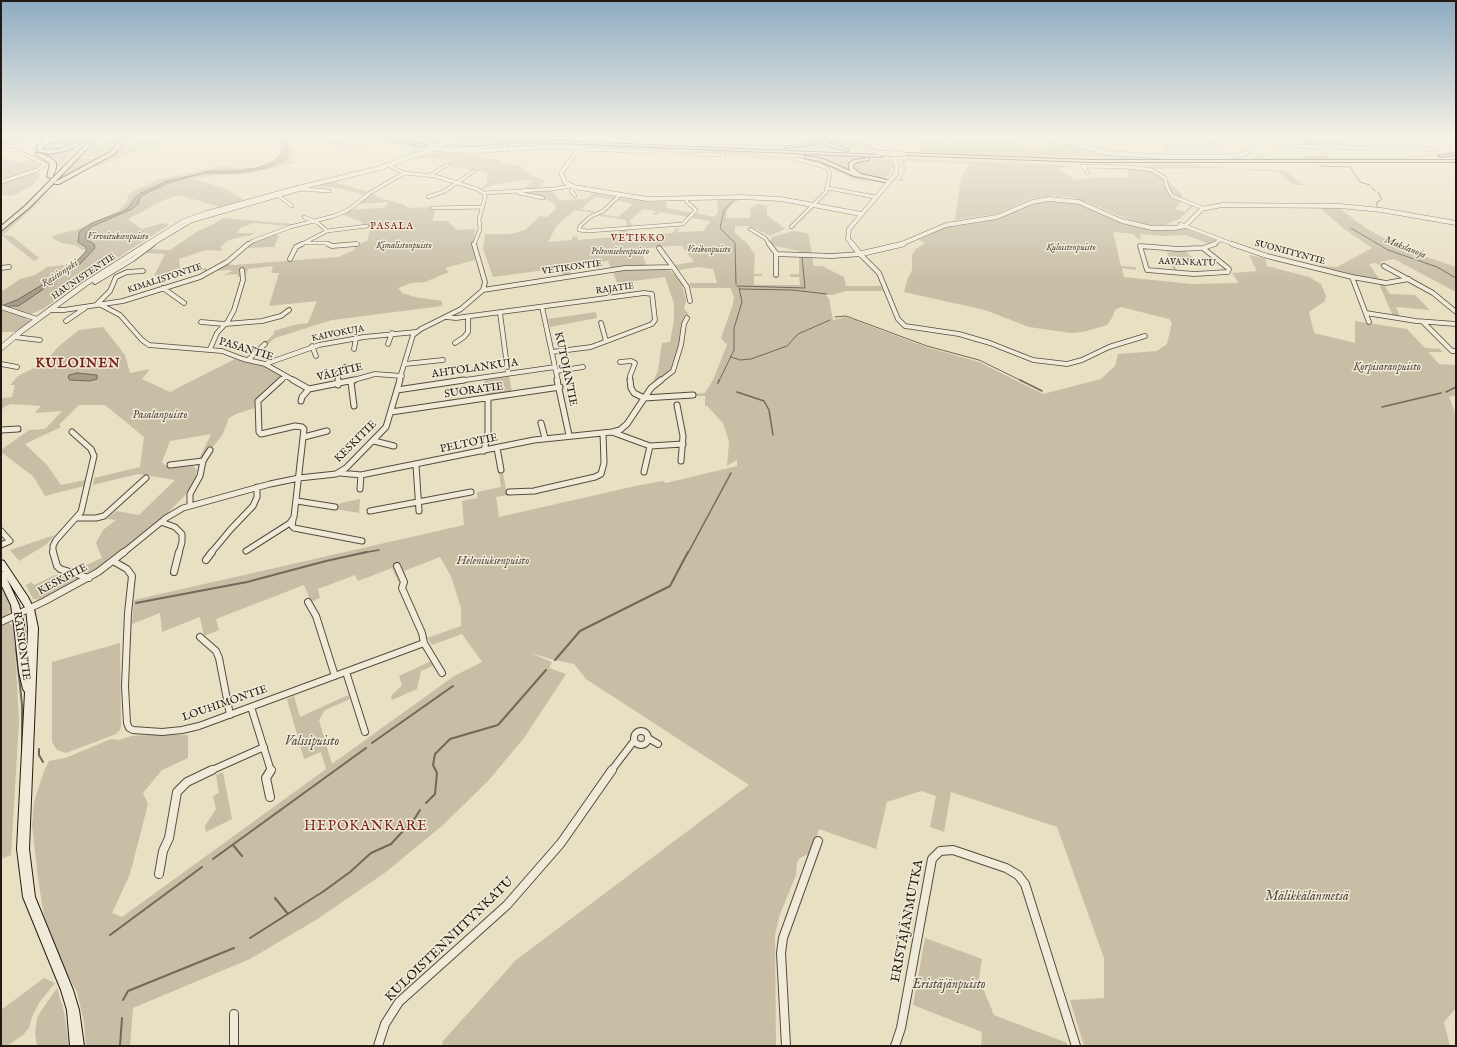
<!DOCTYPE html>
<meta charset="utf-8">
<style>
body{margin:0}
#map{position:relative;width:1457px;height:1047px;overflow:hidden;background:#e8e0c3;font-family:"IM FELL English",serif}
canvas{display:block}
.frame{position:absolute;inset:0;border:2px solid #241a14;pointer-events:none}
</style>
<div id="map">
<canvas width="1457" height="1047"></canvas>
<div class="frame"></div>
</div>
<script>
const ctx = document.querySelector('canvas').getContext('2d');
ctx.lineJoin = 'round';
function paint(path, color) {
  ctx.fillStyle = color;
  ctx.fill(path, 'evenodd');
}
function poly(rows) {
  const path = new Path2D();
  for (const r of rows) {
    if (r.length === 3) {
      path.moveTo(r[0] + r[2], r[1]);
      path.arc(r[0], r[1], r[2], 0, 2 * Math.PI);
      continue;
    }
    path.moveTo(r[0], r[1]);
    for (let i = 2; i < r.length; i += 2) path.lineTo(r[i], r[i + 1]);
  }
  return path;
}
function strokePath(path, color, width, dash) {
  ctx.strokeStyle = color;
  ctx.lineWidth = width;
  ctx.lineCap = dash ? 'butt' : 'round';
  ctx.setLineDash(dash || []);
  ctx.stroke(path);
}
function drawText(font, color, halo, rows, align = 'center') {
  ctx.font = font + ' "IM FELL English",serif';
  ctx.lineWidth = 3;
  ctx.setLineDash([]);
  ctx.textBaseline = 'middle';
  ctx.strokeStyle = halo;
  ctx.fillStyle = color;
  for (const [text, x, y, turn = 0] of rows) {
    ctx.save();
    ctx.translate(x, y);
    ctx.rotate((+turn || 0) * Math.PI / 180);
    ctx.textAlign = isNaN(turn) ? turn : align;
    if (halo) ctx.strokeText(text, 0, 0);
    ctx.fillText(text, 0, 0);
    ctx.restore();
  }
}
const green = poly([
 [115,137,120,139,108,152,94,157,87,157,84,155,99,138],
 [134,137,184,137,140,150,103,165,89,168,65,180,54,189,3,235,12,236,39,258,34,261,1,235,1,233,64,180,115,154,130,139],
 [277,137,289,137,287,138,292,142,291,147,296,151,290,160,297,162,249,174,218,175,193,179,224,188,244,200,220,207,179,195,164,200,128,219,141,229,163,223,169,225,92,274,43,309,24,317,30,321,17,332,1,332,1,310,7,307,16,306,66,273,94,244,87,240,83,235,91,227,123,213,140,197,168,183,204,173,237,173,273,165,285,160,288,148,284,140],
 [354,137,367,137,425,147,421,150,414,148,420,151,405,156,414,150,409,147,392,143],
 [377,137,412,137,449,139,439,144,429,145],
 [558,137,579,137,699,142,699,144],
 [824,137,828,145,852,151,784,148,808,145],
 [827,137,846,137,874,146,885,152,841,148,826,142,825,139],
 [959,137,1040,137,1099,153,1130,157,1169,158,1142,159,1177,160,1077,160,996,157,896,152,894,151,946,154,920,152,920,141,924,140,948,142],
 [1038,140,1045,150,1025,149,1019,143,1022,141],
 [985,155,1051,156,1136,158,1015,158],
 [1286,137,1311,137,1375,146,1358,147,1330,145,1301,145,1293,139],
 [83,139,62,149,41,150,41,148,45,145,60,140],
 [458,140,537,142,538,142,474,147,447,145],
 [83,142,54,171,55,167,33,150,36,147,36,150,39,152,54,152],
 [703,142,789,144,808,143,793,146,772,147,702,144],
 [554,144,591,144,696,149,673,149,670,151,579,146,477,150,465,149],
 [116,149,69,174,50,187,80,156,84,158,94,158],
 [699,149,803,157,818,160,856,177,873,183,853,179,820,163,798,158,672,151,696,151],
 [437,152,459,153,497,160,503,164,518,165,533,176,545,181,538,189,526,190,527,186,533,181,526,180,492,185,486,189,481,188,487,183,487,173,447,165,447,163,451,160,415,158],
 [780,152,877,157,880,157,856,160,850,165,855,174,818,158],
 [1453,152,1456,153,1400,159,1256,160,1250,157,1259,155,1265,159,1270,159,1271,158,1412,157],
 [1,157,18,163,32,159,42,164,41,166,35,170,7,179,1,176],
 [900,158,1062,165,1076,166,1058,169,1076,180,1106,177,1129,178,1126,168,1151,169,1146,165,1194,165,1227,168,1152,169,1161,174,1183,196,1181,199,1186,201,1181,202,1175,209,1185,212,1190,205,1194,206,1179,219,1165,225,1150,225,1137,223,1087,202,1068,197,1053,196,1030,199,996,214,955,220,961,178,969,164,905,161,906,169,902,179,904,179,903,181,898,181,902,175,904,168],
 [871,159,891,159,894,166,889,175,886,177,877,178,861,174,853,168,853,165,857,162],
 [217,167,256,168,237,171,211,171,195,173,167,181,143,192,130,204,128,208,95,222,80,231,78,239,86,247,86,249,81,250,80,248,74,245,62,243,52,238,54,235,76,230,118,211,127,202,128,195,130,193,157,180],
 [1265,169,1286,171,1303,185,1293,185,1277,171,1215,170],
 [36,172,41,175,32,186,12,196,1,195,1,182],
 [333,182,368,192,363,195,343,189,315,186],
 [552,191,560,200,586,199,594,193,616,197,613,200,595,197,581,209,595,211,593,213,575,210,557,225,548,242,572,240,572,237,577,236,578,240,615,237,623,229,631,229,623,236,672,233,677,228,680,229,677,232,704,231,710,221,692,218,696,213,714,217,718,213,717,200,740,200,733,203,727,211,726,218,750,218,751,207,758,204,767,206,767,215,785,229,770,236,750,226,735,226,735,233,748,244,755,255,754,274,762,274,762,276,754,276,754,285,800,285,799,277,790,277,790,274,799,274,799,256,812,257,814,266,822,266,844,277,846,286,881,286,883,291,846,291,832,295,825,294,829,299,833,320,846,317,926,347,979,362,1043,394,1101,379,1115,366,1118,354,1157,351,1167,344,1172,323,1169,319,1121,307,1115,310,1112,318,1107,325,1083,332,1071,333,1029,327,985,310,904,292,908,278,912,270,912,255,916,249,925,243,919,240,948,225,956,224,958,226,997,219,1037,202,1051,200,1074,202,1088,206,1109,218,1128,225,1155,229,1184,228,1215,240,1209,244,1186,235,1162,236,1140,234,1141,239,1136,238,1134,234,1113,232,1121,266,1136,267,1136,270,1122,268,1124,277,1191,284,1239,283,1232,273,1257,271,1249,255,1265,258,1267,266,1309,277,1321,284,1326,296,1325,301,1309,312,1314,333,1355,343,1355,321,1407,329,1425,348,1440,349,1443,352,1428,352,1439,364,1456,365,1456,395,1449,397,1456,415,1456,1008,1444,1022,1450,1046,1084,1046,1070,1000,1104,998,1104,958,1057,827,951,792,944,832,930,827,936,796,921,791,887,802,876,849,819,829,812,852,800,858,797,862,796,875,780,914,775,935,776,1046,442,1046,443,1041,516,960,749,785,586,679,574,664,555,660,569,643,554,660,530,653,552,662,549,668,566,674,524,738,488,781,443,825,386,872,316,920,250,959,133,1008,130,1046,86,1046,84,1022,77,992,62,965,44,916,38,879,32,825,34,802,44,771,49,761,65,758,111,739,119,740,131,736,146,735,188,735,188,758,162,770,143,793,148,804,130,874,112,913,122,917,326,769,321,752,304,759,287,699,294,696,300,717,348,695,350,699,325,710,319,720,332,764,454,676,482,662,462,634,432,645,427,638,461,626,461,608,451,576,440,557,404,571,407,580,399,583,392,568,358,581,355,575,318,589,320,598,311,602,304,585,216,619,219,630,204,636,200,617,162,632,160,613,132,624,134,600,464,525,462,501,477,498,477,492,501,487,499,474,503,473,507,495,496,497,499,517,640,485,663,481,666,483,737,466,737,460,727,466,729,442,723,423,707,406,705,406,705,396,693,396,693,394,705,393,713,380,727,345,721,338,732,307,734,298,732,291,730,288,691,288,689,283,717,283,713,269,698,267,679,270,674,265,694,262,682,246,671,246,640,249,647,266,611,269,608,261,568,267,571,275,563,276,560,268,493,277,483,249,485,234,510,234,525,230,540,216,547,217,556,209,554,203,545,199,544,197,522,193],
 [372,193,377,197,405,205,408,208,431,207,435,210,432,221,447,221,457,230,475,229,473,249,475,260,445,268,449,272,425,282,411,283,398,288,402,293,415,297,442,301,442,306,332,320,275,338,268,344,264,343,274,334,274,331,294,325,308,323,317,301,269,306,279,273,271,273,273,266,248,269,246,276,237,277,238,274,224,275,232,271,230,270,214,271,227,264,234,265,338,257,354,250,356,245,367,241,371,227,361,228,362,222,342,214,354,209,384,208,388,202,361,204,363,199],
 [620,198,651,202,666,201,667,208,693,213,689,217,660,212,656,215,653,215,656,211,643,209,630,220,632,227,627,227,626,220,599,216,601,214,618,217,633,204,617,201],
 [1319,207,1339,208,1367,229,1409,251,1456,267,1456,292,1394,259,1380,262,1385,265,1381,266,1375,263,1369,264,1381,282,1310,265,1337,267,1372,248,1344,229],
 [223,218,294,224,290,226,254,223,240,228,237,233,255,233,250,236,245,236,229,240,220,247,223,248,220,251,206,250,179,259,180,268,206,268,208,271,187,271,154,276,165,254,145,253,149,249,170,250,198,231,212,225],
 [793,231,808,233,812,253,799,253,799,251,772,245,770,241,772,237],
 [275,234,279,236,274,247,245,248,254,242],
 [1166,250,1184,250,1199,263,1173,262,1177,271,1174,271],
 [72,264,47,282,17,300,1,305,1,292,20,279,35,275,47,267],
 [659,269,671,271,681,281,686,300,684,309,689,314,684,317,681,325,678,348,671,370,653,383,658,370,662,343,670,342,674,320,674,304,665,277,617,283,613,272,626,270],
 [1379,284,1384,285,1390,294,1415,295,1430,310,1396,307,1400,317,1393,316],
 [596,312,597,318,550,327,548,319],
 [103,327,125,355,130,373,150,369,142,379,170,392,235,359,265,366,283,376,260,395,255,404,255,408,236,414,229,418,223,434,209,452,206,460,198,461,211,434,170,441,162,462,167,467,192,465,197,470,194,482,188,492,166,515,116,557,97,569,90,572,82,572,80,568,102,558,96,543,103,530,116,520,107,519,116,511,139,515,175,480,138,474,93,485,94,478,140,467,144,437,105,405,79,405,59,425,61,427,25,444,47,465,61,485,85,480,84,486,45,496,33,476,1,452,1,450,29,430,45,429,62,411,35,413,41,406,11,404,5,406,1,411,1,398,12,397,15,385,10,385,18,376,44,363,58,347,79,330],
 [509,374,512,393,486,397,484,378],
 [360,499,359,513,335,509,341,503],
 [55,535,47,544,19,561,10,550],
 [55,575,66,575,74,576,77,579,51,596,41,600,33,599,26,585,31,582,34,585],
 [1,583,13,607,11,611,1,618],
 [8,623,11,624,14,627,19,722,11,855,1,859,1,624],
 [120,643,121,726,120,730,116,734,66,753,57,750,52,742,52,662],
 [431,661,434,665,421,671,417,689,392,700,391,696,402,685,399,676],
 [223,772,232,819,206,832,205,826,216,809,213,796,219,793,216,775],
 [925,938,982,959,979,979,994,1015,1067,1043,1067,1046,981,1046,982,1032,913,1005],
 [44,978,55,983,39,1003,32,1017,29,1028,23,1035,7,1046,1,1046,1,1010],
 [57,988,64,1012,69,1046,37,1046,35,1034,37,1018,43,1008]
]);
const water = poly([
 [274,137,277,137,289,143,287,147,288,148,287,150,288,153,286,160,266,168,237,173,204,173,168,183,145,194,140,197,138,204,132,209,91,227,85,235,87,240,94,244,95,248,81,263,26,301,18,306,11,306,1,310,1,306,17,300,47,282,79,259,86,251,86,247,78,242,79,234,80,231,92,223,121,212,128,208,135,198,141,193,167,181,211,171,237,171,256,168,273,162,279,156,285,145,274,137],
 [77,373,97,375,97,379,90,381,70,380,68,378,69,375,77,373]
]);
const streamFar2 = poly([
 [287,137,357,146],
 [1293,137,1302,140,1307,144],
 [356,145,374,142],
 [1304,157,1327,157,1329,155,1315,148],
 [1319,166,1350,167,1360,182,1370,185],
 [1372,187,1375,191],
 [1378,192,1381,198],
 [733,201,724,210,720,228,735,243,736,284],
 [1377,206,1377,202,1381,200],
 [1351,228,1388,250,1437,267,1456,278],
 [737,286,805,288,802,256],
 [740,289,792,290,827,294],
 [835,317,846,316,927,346,979,360,1022,381],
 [731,357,740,360,751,359,787,346,798,334,830,320],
 [719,381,734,350,734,328,742,302,739,288]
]);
const streamFar1 = poly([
 [1020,380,1042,391],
 [718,383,719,380],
 [737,392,764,401,769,410,773,435],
 [1446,392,1456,387],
 [1382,407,1441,393],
 [362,553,379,550],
 [688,553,731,473]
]);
const stream = poly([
 [136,603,247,582,326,561,367,552],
 [16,648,22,705,22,756],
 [555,660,580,631,670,586,688,552],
 [372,743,453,686],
 [39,749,39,755,43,762],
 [426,803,435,794,437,773,433,765,435,754,450,739,498,725,546,670],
 [233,845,242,856],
 [213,859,366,748],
 [275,898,288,914],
 [110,935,202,867],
 [250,938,324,891,350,872,371,853,391,844,415,818,420,810],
 [123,1000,128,991,234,948],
 [120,1046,122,1018]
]);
const minorTunnel = poly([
 [653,152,694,154],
 [719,155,797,159]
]);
const minorFar4 = poly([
 [1373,137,1391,143,1435,150],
 [1419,137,1421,140,1421,147],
 [1254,140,1297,146,1360,148,1381,146,1384,141],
 [1,146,16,146,24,154,45,164,37,170,1,182],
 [583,149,653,152],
 [694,154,719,155],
 [1168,157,1167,155,1171,150,1168,146,1221,145],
 [386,164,404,173,435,176,477,189,484,193],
 [1088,173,1082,166,1128,167,1152,170,1165,178,1167,187,1172,196,1203,208],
 [430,175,447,165],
 [828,188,875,197],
 [484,193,553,189,571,186],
 [519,193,543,198],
 [276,194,292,206],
 [620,195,603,211,590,217,580,226,579,230,588,231,683,224,696,210,687,202,686,198],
 [575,196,571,191,576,187],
 [428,197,445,191,474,171],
 [432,208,482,207],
 [1180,224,1235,245],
 [791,227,826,192,830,174,828,170,822,166,797,159],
 [750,229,765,238,770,245],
 [327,231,367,226],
 [306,243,325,243,330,245],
 [151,245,191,221,301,189,329,191],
 [247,245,253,241,290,227,334,216,348,210,370,193,404,173],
 [300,245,327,231,318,223,304,217],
 [343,245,358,244],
 [474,245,480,229,479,219,485,198,484,193],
 [1212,245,1220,240]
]);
const minorFar3 = poly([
 [328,244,332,246,356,244],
 [769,244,776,253,776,275],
 [1232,244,1267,256,1352,277,1369,322],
 [1140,246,1178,249,1203,248,1229,269,1228,272,1194,274,1147,270,1140,246],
 [659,248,673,267],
 [1203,248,1215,244],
 [776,254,832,256,860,254,879,273,898,319,905,326,959,334,990,343,1033,360,1067,364,1082,360,1109,347,1145,336],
 [290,259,296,247,302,244],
 [1384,266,1433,293,1456,312],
 [1,268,9,267],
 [1352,277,1386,283,1409,279],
 [95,282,133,259,153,244],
 [163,288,184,303],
 [483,290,625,268,673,267,687,287,690,301],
 [96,305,110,291,116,277,127,272,143,271],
 [101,305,120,315,142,340,149,345,222,351,243,359,265,364,286,376,280,381],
 [1,307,37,319],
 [542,307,558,381],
 [50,310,64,310,123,301,200,277,227,262,248,244],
 [500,313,508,373],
 [1366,313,1416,321,1456,324],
 [446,317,456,318,644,293,652,294,655,320,652,324,591,347,552,352],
 [66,321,85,308],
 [201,322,225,324,262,321,281,316,289,310],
 [1423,322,1452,351,1456,351],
 [601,323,606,341],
 [14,337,40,340],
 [455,343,464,337,468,332,468,317],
 [388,344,392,333],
 [312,346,316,356],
 [210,349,217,333,228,321,234,310,243,280,242,270],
 [354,349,356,338],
 [248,360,265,344],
 [620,362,631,361,635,363,630,376,630,381],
 [1,364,17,367],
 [265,364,319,345,364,337,416,332],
 [405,364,443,360],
 [557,371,583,367],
 [286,376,295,381],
 [338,381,338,373,345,367],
 [350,381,375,374,402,376],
 [399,381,413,335,421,329,461,309,483,290,485,282,474,244],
 [458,381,555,367],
 [660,381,673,371,681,345,684,324,687,318]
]);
const minorFar2 = poly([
 [293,380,309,389,354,380],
 [338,380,338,385],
 [557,380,569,435],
 [630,380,631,388,634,393,644,398,693,395],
 [351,382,354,406],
 [397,390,464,380],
 [301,401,302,397,309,389],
 [677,405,683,436,681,461],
 [391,412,560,387],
 [541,423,545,438],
 [1,430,18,429],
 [612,432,620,430,627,424,651,388,661,380],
 [304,437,327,431],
 [374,441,394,446],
 [497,448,501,470],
 [484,451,488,432,488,399],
 [170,465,203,461],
 [416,465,419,511],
 [644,472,650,446],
 [340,473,361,475,534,440,612,432,650,446,683,444],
 [360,489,361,475],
 [509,492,534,491,595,477,601,474,604,463,603,433],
 [297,501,335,507],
 [190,505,190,494,200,476,203,461,210,450],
 [370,511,471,492],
 [77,518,96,518,104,516,146,478],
 [293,520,292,526,294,528,362,541],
 [161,522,175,527,182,534,182,542,179,553],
 [1,531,10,541,1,545],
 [246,551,290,523,294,517,304,429,302,427,295,426,261,434,259,432,258,401,281,380],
 [53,553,53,546,56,540,81,512,94,456,91,449,72,432],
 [123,553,166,518,183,508,270,484,299,478,336,474,346,468,386,427,400,380],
 [211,553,231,529,253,506,257,497,257,487]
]);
const minorFar1 = poly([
 [53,552,57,566,60,569,89,578],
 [206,560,212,552],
 [113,561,127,569,132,576,128,613,125,686,127,723,129,728,133,730,162,732,182,730,199,726,424,643],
 [397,566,404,582,402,588,422,633,424,643,442,673],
 [174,572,179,552],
 [308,602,316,616,335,676],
 [1,622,45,601,98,572,124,552],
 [200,637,216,651,219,658,230,715],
 [346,672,365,732],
 [251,707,271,771],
 [641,738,7],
 [648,738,658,744],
 [210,771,264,747],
 [611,771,634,741]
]);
const minor = poly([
 [270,797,266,778,271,770],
 [159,874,163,851,169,838,177,792,187,782,212,770],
 [234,1014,234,1046],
 [378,1046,385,1024,399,1002,507,905,561,843,612,770],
 [786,1046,781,953,783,938,818,841],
 [895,1046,901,1028,932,859,940,851,953,850,1006,868,1018,875,1025,884,1076,1046]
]);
const tertiaryFar1 = poly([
 [1046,137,1108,153,1168,157,1227,157,1242,155,1253,149,1254,137],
 [446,143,438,146,429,146,426,149,475,151,541,147,579,147,583,149],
 [577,151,561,173,565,182,574,187,647,199,741,197,781,199,861,214],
 [146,245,184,221,207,213,294,189,380,168,430,150],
 [853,245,848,239,849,229,896,174,897,166,894,158,886,150,854,137],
 [899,245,946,225,997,217,1032,202,1049,199,1079,202,1122,221,1152,228,1175,228,1185,226,1202,209,1222,205,1340,206,1381,210,1456,223]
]);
const tertiary = poly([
 [852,244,860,254],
 [860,254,903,244],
 [1,348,20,332,85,284,148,244]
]);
const secondary = poly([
 [50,137,54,137,51,139,50,137],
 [1,560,4,561,28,597,34,609,38,628,29,849,35,897,73,990,79,1010,84,1046,70,1046,67,1010,61,990,23,897,17,849,25,692,23,689,19,672,14,625,11,605,1,584,1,572,3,572,1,570,1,560],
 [7,579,26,609,28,628,27,657,24,625,19,605,7,579]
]);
const primary = poly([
 [38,137,48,138,46,139,1,142,1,140,38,137]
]);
const trunk = poly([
 [66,137,77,138,75,139,43,141,41,140,43,139,66,137],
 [370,137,382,137,431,146,429,147,370,137],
 [424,137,463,137,882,155,884,156,882,157,424,137],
 [816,137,822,137,808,145,787,148,785,147,805,143,816,137],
 [824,137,828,137,826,140,829,143,849,150,847,151,825,145,822,140,824,137],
 [506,144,508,145,508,146,476,149,440,148,438,147,440,146,476,147,506,144],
 [903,153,1090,160,1456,160,1456,162,1090,162,901,155,901,154,903,153],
 [1456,153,1456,155,1440,157,1438,156,1456,153],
 [807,156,823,159,850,171,849,169,849,163,854,160,869,158,869,160,857,162,853,165,853,168,861,174,892,181,889,183,854,176,820,161,805,158,805,156,807,156]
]);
const motorway = poly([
 [62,137,65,139,64,140,45,145,42,147,42,150,61,149,73,144,83,137,89,137,77,146,64,151,49,154,37,151,37,146,46,139,50,139,50,141,62,137],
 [93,137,98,137,55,182,110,152,124,137,129,137,114,154,59,184,55,184,55,182,29,208,1,231,1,226,25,206,93,137],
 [36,153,40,153,51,158,56,163,56,168,52,178,47,177,50,163,36,155,36,153]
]);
const tertiaryBridge = poly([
 [446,143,457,137]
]);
const trunkBridge = poly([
 [75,138,91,137],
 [880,153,903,154]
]);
const farParknames = [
 ["Virvoituksenpuisto",118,237],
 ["Kimalistonpuisto",404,246],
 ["Kuloistenpuisto",1071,248],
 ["Vetikonpuisto",709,250],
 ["Peltomiehenpuisto",620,252]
];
const farStreetnames = [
 ["SUONIITYNTIE",1290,253,15],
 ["AAVANKATU",1187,263,2],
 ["VETIKONTIE",572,268,-8],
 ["HAUNISTENTIE",84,277,-34],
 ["KIMALISTONTIE",165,279,-18],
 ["RAJATIE",615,289,-8],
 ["KAIVOKUJA",338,334,-11]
];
const farNeighbourhoodnames = [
 ["PASALA",392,227],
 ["VETIKKO",638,239]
];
const farWaternames = [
 ["Makslanoja",1405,248,22],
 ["Raisionjoki",60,274,-33]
];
const streetNames = [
 ["PASANTIE",246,350,17],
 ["AHTOLANKUJA",475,369,-8],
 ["KUTOJANTIE",565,369,78],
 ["VÄLITIE",340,373,-14],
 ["SUORATIE",474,391,-8],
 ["KESKITIE",356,442,-45],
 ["PELTOTIE",469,444,-12],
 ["KESKITIE",63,580,-28],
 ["RAISIONTIE",21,646,82],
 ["LOUHIMONTIE",225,704,-19]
];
const parkNames = [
 ["Korpisaranpuisto",1387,368],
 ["Pasalanpuisto",160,416],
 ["Heleniuksenpuisto",493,562]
];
const farDistrictnames = [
 ["KULOINEN",78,364]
];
const nearParknames = [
 ["Valssipuisto",312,742],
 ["Mälikkälänmetsä",1307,897],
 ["Eristäjänpuisto",949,985]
];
const nearStreetnames = [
 ["ERISTÄJÄNMUTKA",908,921,-79],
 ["KULOISTENNIITYNKATU",450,940,-44]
];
const nearNeighbourhoodnames = [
 ["HEPOKANKARE",366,827]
];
paint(green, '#c7bea5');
paint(water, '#a59d88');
strokePath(water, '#71695a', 1);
strokePath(streamFar2, '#71695a', 1);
strokePath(streamFar1, '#71695a', 1.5);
strokePath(stream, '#71695a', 2);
strokePath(minorTunnel, '#c1b8a0', 3, [3, 1.5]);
strokePath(minorFar4, '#554c40', 4);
strokePath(minorFar3, '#554c40', 5.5);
strokePath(minorFar2, '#554c40', 7);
strokePath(minorFar1, '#554c40', 8);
strokePath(minor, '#554c40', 10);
strokePath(tertiaryFar1, '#554c40', 5);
strokePath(tertiary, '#554c40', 6);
strokePath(secondary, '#241a14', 2);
strokePath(primary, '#241a14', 2);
strokePath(trunk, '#241a14', 2);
strokePath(motorway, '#241a14', 2);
strokePath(minorFar4, '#f0ebd8', 3);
strokePath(minorFar3, '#f0ebd8', 4);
strokePath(minorFar2, '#f0ebd8', 5);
strokePath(minorFar1, '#f0ebd8', 6);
strokePath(minor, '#f0ebd8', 8);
strokePath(tertiaryFar1, '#f0ebd8', 4);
strokePath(tertiary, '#f0ebd8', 5);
paint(secondary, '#f0ebd8');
paint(primary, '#e8e0c3');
paint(trunk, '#e8e0c3');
paint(motorway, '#e8e0c3');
strokePath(tertiaryBridge, '#554c40', 5, []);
strokePath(trunkBridge, '#241a14', 6, []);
strokePath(tertiaryBridge, '#f0ebd8', 4);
strokePath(trunkBridge, '#e8e0c3', 5);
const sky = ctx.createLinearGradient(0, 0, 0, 284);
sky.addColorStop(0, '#8dabc2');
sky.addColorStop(0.48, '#f5f1e4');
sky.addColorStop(1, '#f5f1e400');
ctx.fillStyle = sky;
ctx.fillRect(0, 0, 1457, 284);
drawText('italic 9px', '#554b40', '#f0ebd8', farParknames);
drawText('9px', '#241a14', '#f0ebd8', farStreetnames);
ctx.letterSpacing = '1px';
drawText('10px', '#7a1f14', '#f0ebd8', farNeighbourhoodnames);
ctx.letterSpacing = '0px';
drawText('italic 10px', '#584e42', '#f0ebd8', farWaternames);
drawText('11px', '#241a14', '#f0ebd8', streetNames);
drawText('italic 11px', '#554b40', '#f0ebd8', parkNames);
ctx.letterSpacing = '1px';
drawText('bold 13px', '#7a1f14', '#f0ebd8', farDistrictnames);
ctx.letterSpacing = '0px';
drawText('italic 13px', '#554b40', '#f0ebd8', nearParknames);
drawText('13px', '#241a14', '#f0ebd8', nearStreetnames);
ctx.letterSpacing = '1px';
drawText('14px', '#7a1f14', '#f0ebd8', nearNeighbourhoodnames);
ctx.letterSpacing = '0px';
</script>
